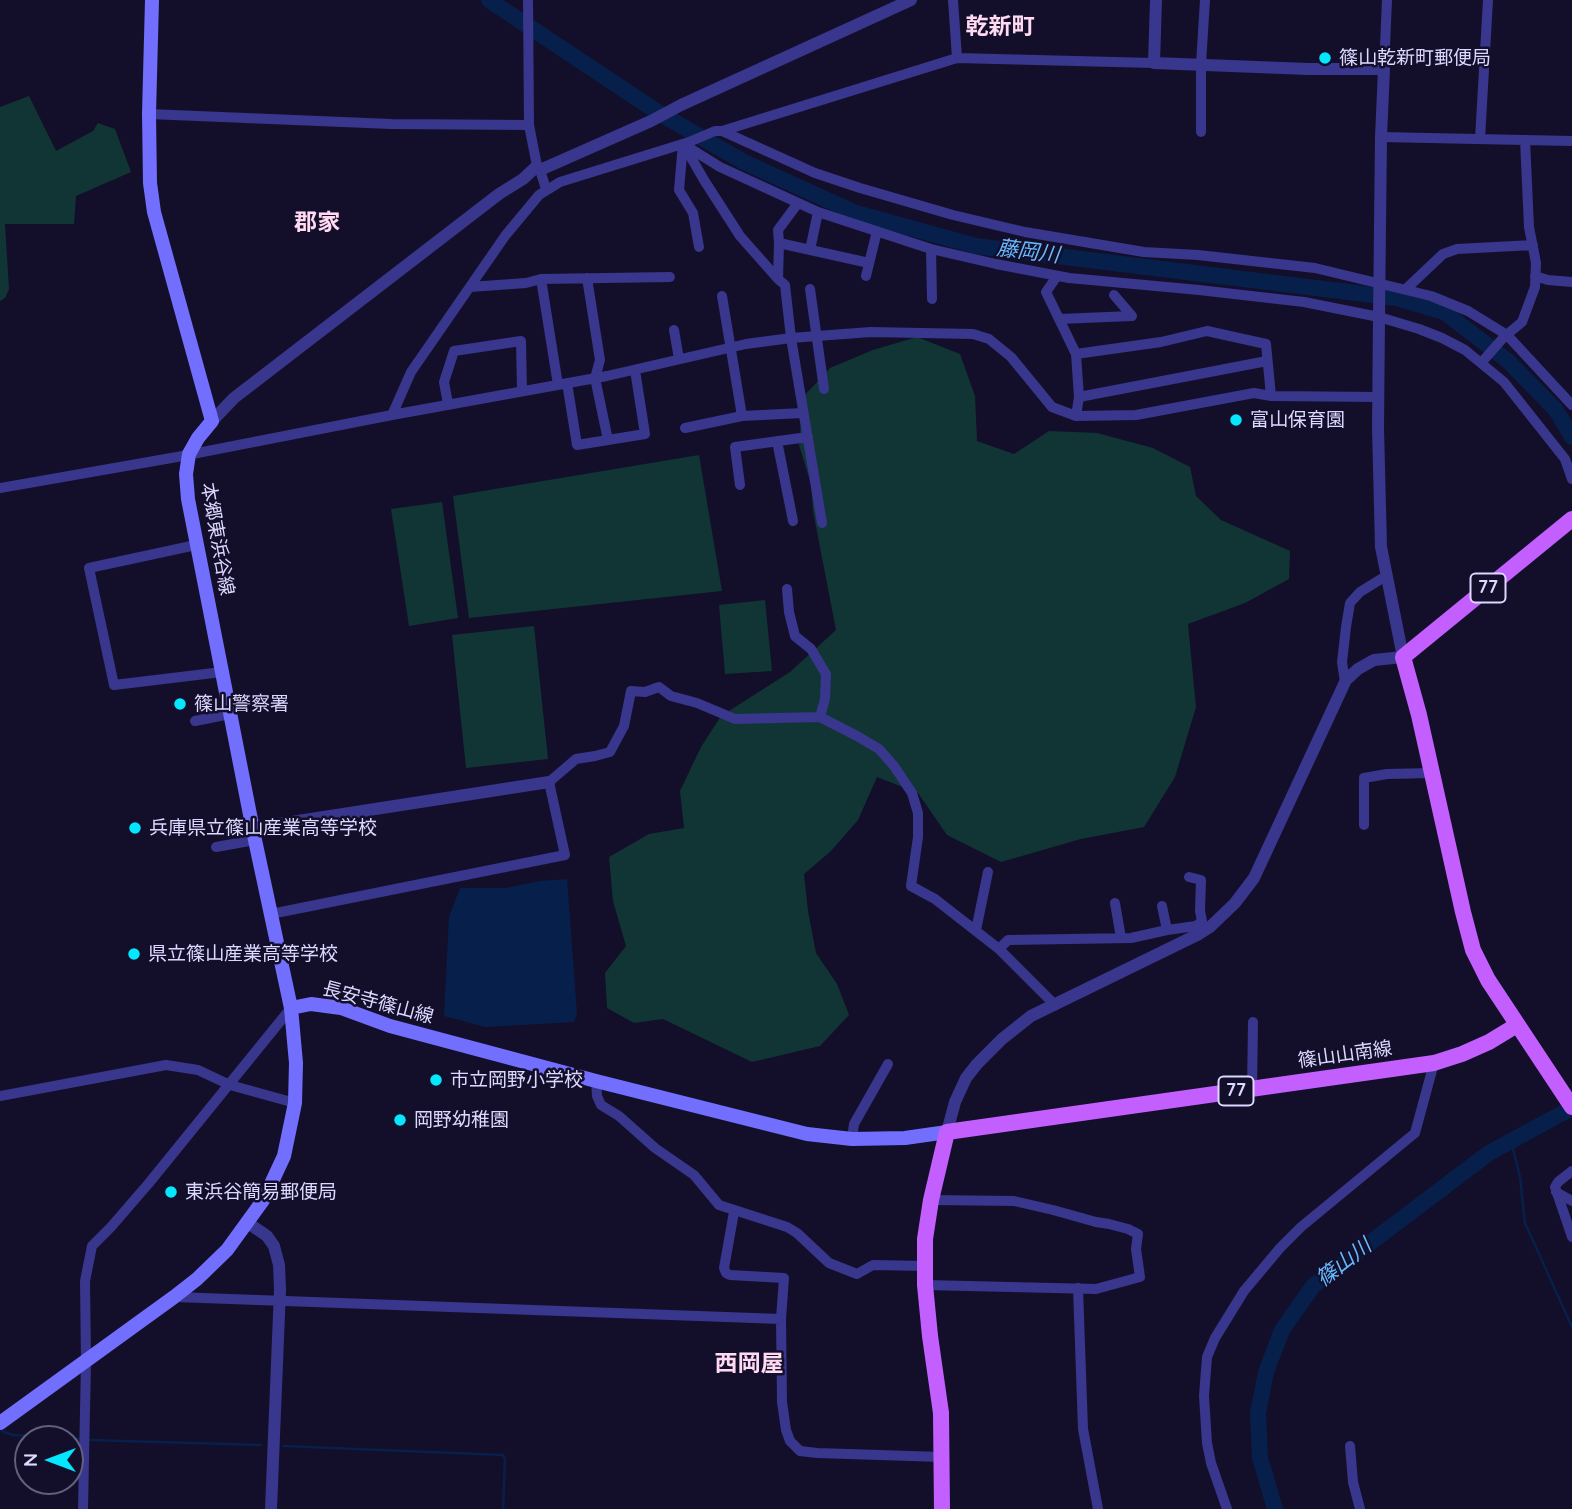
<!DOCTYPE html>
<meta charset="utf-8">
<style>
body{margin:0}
#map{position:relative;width:1572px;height:1509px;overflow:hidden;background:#130f2a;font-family:Quicksand,sans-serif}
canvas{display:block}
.north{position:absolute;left:14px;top:1425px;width:70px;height:70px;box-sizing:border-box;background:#130f2a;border:2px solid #635f7f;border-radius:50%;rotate:270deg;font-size:19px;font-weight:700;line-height:28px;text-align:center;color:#dcd8ff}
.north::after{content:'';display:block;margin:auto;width:24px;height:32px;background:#04e7ff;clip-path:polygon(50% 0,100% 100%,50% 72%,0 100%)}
</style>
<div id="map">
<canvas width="1572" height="1509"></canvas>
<div class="north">N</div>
</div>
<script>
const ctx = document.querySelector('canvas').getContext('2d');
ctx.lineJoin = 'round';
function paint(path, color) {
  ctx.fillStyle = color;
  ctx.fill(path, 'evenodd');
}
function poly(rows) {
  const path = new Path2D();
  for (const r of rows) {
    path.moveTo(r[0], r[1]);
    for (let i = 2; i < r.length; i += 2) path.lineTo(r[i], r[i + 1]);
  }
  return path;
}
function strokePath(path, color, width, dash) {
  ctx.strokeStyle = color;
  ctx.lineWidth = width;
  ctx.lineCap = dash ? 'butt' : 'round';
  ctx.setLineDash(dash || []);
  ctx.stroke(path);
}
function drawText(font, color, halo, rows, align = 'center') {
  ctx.font = font + ' Quicksand,"Noto Sans JP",sans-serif';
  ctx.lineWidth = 5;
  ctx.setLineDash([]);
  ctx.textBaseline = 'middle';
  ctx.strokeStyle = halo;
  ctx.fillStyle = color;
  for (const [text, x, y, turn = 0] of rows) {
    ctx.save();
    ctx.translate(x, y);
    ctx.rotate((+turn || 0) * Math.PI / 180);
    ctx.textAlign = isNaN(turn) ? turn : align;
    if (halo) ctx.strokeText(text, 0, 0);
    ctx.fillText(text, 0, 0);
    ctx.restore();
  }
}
const green = poly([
 [29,96,56,151,93,131,98,123,115,129,131,172,76,196,74,224,5,224,9,289,5,298,0,301,0,107],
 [917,337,960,354,975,396,977,441,1014,454,1049,431,1097,433,1153,448,1190,467,1196,496,1221,520,1290,551,1289,579,1245,603,1188,624,1196,707,1175,777,1144,827,1081,839,1001,862,947,835,918,793,877,777,858,820,831,851,804,874,808,911,816,953,837,984,849,1015,820,1046,752,1062,663,1019,634,1023,607,1008,605,973,626,946,613,901,609,857,649,834,684,828,680,791,701,747,721,716,790,672,836,630,813,511,811,484,799,445,803,397,830,368,873,350],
 [699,455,722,591,469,618,453,496],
 [442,502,458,618,409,626,391,509],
 [765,600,772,671,725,674,719,605],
 [534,626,548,759,466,768,452,635]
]);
const water = poly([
 [567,879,577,1013,574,1022,485,1027,444,1016,449,917,460,888,506,888,539,881]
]);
const stream = poly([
 [1511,1141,1520,1177,1525,1223,1572,1327],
 [2,1431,13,1435,80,1439],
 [90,1440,261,1445],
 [283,1446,503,1455,505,1459,503,1509]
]);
const river = poly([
 [489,0,659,113,744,162,856,213,976,246,1397,298,1444,312,1508,361,1556,410,1572,437],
 [1275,1509,1260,1458,1258,1413,1266,1372,1282,1330,1313,1286,1489,1153,1572,1108]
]);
const minor = poly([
 [528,0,529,125,537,166,540,170,546,189],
 [953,0,957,58],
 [1384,69,1387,0],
 [149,114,391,124,529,125],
 [722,131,815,173,860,188,953,215,1025,232,1144,252,1198,255,1315,268,1431,296,1468,311,1507,335,1572,405],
 [1201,132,1201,64,1205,0],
 [1381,137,1572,141],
 [1480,139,1488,0],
 [683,144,720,167,818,212,931,249,996,264,1069,278,1199,290,1304,302,1379,317,1419,329,1442,338,1465,350,1504,382,1565,459,1572,479],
 [683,144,679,190,693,213,699,247],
 [685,147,704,180,740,236,778,279],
 [798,203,778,230,779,243,869,263],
 [779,243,778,279,785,285,791,338,822,523],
 [931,249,932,299],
 [810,250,818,212],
 [866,276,877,231],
 [1057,276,1046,292,1076,354,1161,342,1207,331,1266,344,1271,396],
 [1535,276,1548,280,1572,282],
 [587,278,600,360,595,378,608,440],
 [541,279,558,385],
 [470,287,526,283,541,279,670,277],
 [810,289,824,389],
 [1406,289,1443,254,1457,249,1533,245],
 [722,296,742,416,803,413],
 [1059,319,1132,316,1114,295],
 [674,330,679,359],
 [1076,354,1079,397,1076,416],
 [1481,363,1504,337,1522,322,1535,287,1536,263,1529,227,1525,140],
 [567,383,577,445,645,434,635,370],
 [1079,397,1267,361],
 [448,404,444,382,454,351,521,341,522,391],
 [392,415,411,372,505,236,539,195,560,182,689,142,715,131,722,131,957,58,1154,63],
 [685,428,742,416],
 [777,441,793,521],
 [740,485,735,447,808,437],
 [0,488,177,457,392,415,607,376,746,344,791,338,817,336,871,332,973,334,989,339,1011,357,1052,407,1076,416,1136,415,1254,393,1271,396,1378,397],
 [196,545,89,568,114,685,222,672],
 [787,589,789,612,795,636,811,649,826,674,825,699,820,717],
 [1345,682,1342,662,1346,627,1350,603,1360,592,1386,576],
 [195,721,230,714],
 [1364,825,1364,778,1387,774,1432,773],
 [216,847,255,840],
 [1189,877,1201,880,1200,911,1202,921,1196,926],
 [1115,903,1121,938],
 [1162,906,1167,930],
 [271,914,565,855,549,782,576,759,595,756,610,752,624,726,631,691,645,692,659,687,671,696,697,703,735,719,820,717,857,736,879,749,894,766,912,793,918,813,918,837,911,886,935,899,999,949,1054,1004],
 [976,930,988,872],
 [999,949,1008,940,1131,938,1167,930,1196,926,1199,934],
 [596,1081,597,1096,601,1105,619,1116,655,1148,694,1175,719,1205,787,1227,797,1233,829,1263,857,1274,873,1265,925,1266],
 [1252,1089,1253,1022],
 [0,1096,166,1065,198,1070,230,1085,295,1103],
 [852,1139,854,1124,888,1064],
 [1572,1171,1558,1182,1555,1187,1572,1237],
 [1556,1192,1572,1201],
 [734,1212,724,1268,726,1273,730,1275,784,1278,781,1319,782,1402,786,1430,790,1441,800,1451,817,1453,942,1457],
 [925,1285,1096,1289,1140,1277,1136,1249,1138,1234,1128,1229,1109,1224,1096,1222,1053,1210,1014,1201,931,1200],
 [1078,1288,1083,1429,1098,1509],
 [175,1297,781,1319],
 [1350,1446,1353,1482,1360,1509],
 [83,1509,86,1362,85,1281,92,1246,111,1227,149,1183,291,1008],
 [1227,1509,1211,1463,1207,1443,1204,1396,1207,1357,1215,1338,1244,1291,1280,1248,1301,1227,1415,1133,1434,1063]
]);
const tertiary = poly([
 [540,170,651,121,681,105,911,0],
 [212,421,234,398,499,194,523,179,537,166],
 [253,828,549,782],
 [947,1132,955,1102,966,1078,977,1064,1002,1039,1031,1016,1199,934,1210,927,1235,903,1254,878,1346,680,1358,669,1374,660,1403,657,1381,547,1378,428,1379,317,1381,137,1384,69,1308,69,1154,63,1156,0],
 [248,1223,267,1236,274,1246,279,1265,280,1290,271,1509]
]);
const secondary = poly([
 [291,1008,311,1004,341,1008,390,1026,596,1081,807,1134,852,1139,905,1138,947,1132],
 [0,1423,174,1297,197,1279,227,1250,264,1199,284,1156,295,1103,296,1063,291,1008,255,840,188,499,186,474,189,454,198,438,212,421,154,212,150,183,149,114,152,0]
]);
const primary = poly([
 [1572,519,1403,657,1419,715,1463,912,1473,950,1488,980,1572,1107],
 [942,1509,941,1413,930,1336,925,1285,925,1239,931,1200,947,1132,1434,1063,1462,1054,1489,1042,1517,1025]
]);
const markers = [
 [1325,58,7,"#04e7ff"],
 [1236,420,7,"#04e7ff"],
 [180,704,7,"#04e7ff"],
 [135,828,7,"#04e7ff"],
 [134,954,7,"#04e7ff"],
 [436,1080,7,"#04e7ff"],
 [400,1120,7,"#04e7ff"],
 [171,1192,7,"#04e7ff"]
];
const shields = [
 [1488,588,35],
 [1236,1091,35]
];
const shieldNames = [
 ["77",1488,588],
 ["77",1236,1091]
];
const poiNames = [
 ["篠山乾新町郵便局",1339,58],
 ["富山保育園",1250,420],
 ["篠山警察署",194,704],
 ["兵庫県立篠山産業高等学校",149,828],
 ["県立篠山産業高等学校",148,954],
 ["市立岡野小学校",450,1080],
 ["岡野幼稚園",414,1120],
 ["東浜谷簡易郵便局",185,1192]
];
const streetNames = [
 ["本郷東浜谷線",217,539,80],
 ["長安寺篠山線",378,1003,15],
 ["篠山山南線",1345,1055,-8]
];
const waterNames = [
 ["藤岡川",1028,252,7],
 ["篠山川",1344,1263,-38]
];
const quarterNames = [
 ["乾新町",1000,27],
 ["郡家",317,223],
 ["西岡屋",749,1364]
];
paint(green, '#113534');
paint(water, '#07204b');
strokePath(stream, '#07204b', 2.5);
strokePath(river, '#07204b', 16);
strokePath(minor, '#39368d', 10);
strokePath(tertiary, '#39368d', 12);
strokePath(secondary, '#726fff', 14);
strokePath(primary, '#c35fff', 16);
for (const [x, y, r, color] of markers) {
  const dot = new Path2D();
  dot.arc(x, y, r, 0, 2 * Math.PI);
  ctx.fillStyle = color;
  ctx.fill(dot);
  strokePath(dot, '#130f2a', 2.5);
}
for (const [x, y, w] of shields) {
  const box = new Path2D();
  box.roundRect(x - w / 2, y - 14.5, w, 29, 5);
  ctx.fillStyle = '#130f2a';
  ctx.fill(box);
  strokePath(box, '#dcd8ff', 2);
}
drawText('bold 18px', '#dcd8ff', null, shieldNames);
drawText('19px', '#dcd8ff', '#130f2a', poiNames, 'left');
drawText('19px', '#dcd8ff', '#130f2a', streetNames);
drawText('italic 21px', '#66b9ff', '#130f2a', waterNames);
drawText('bold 23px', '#ffdaf2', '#130f2a', quarterNames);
</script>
